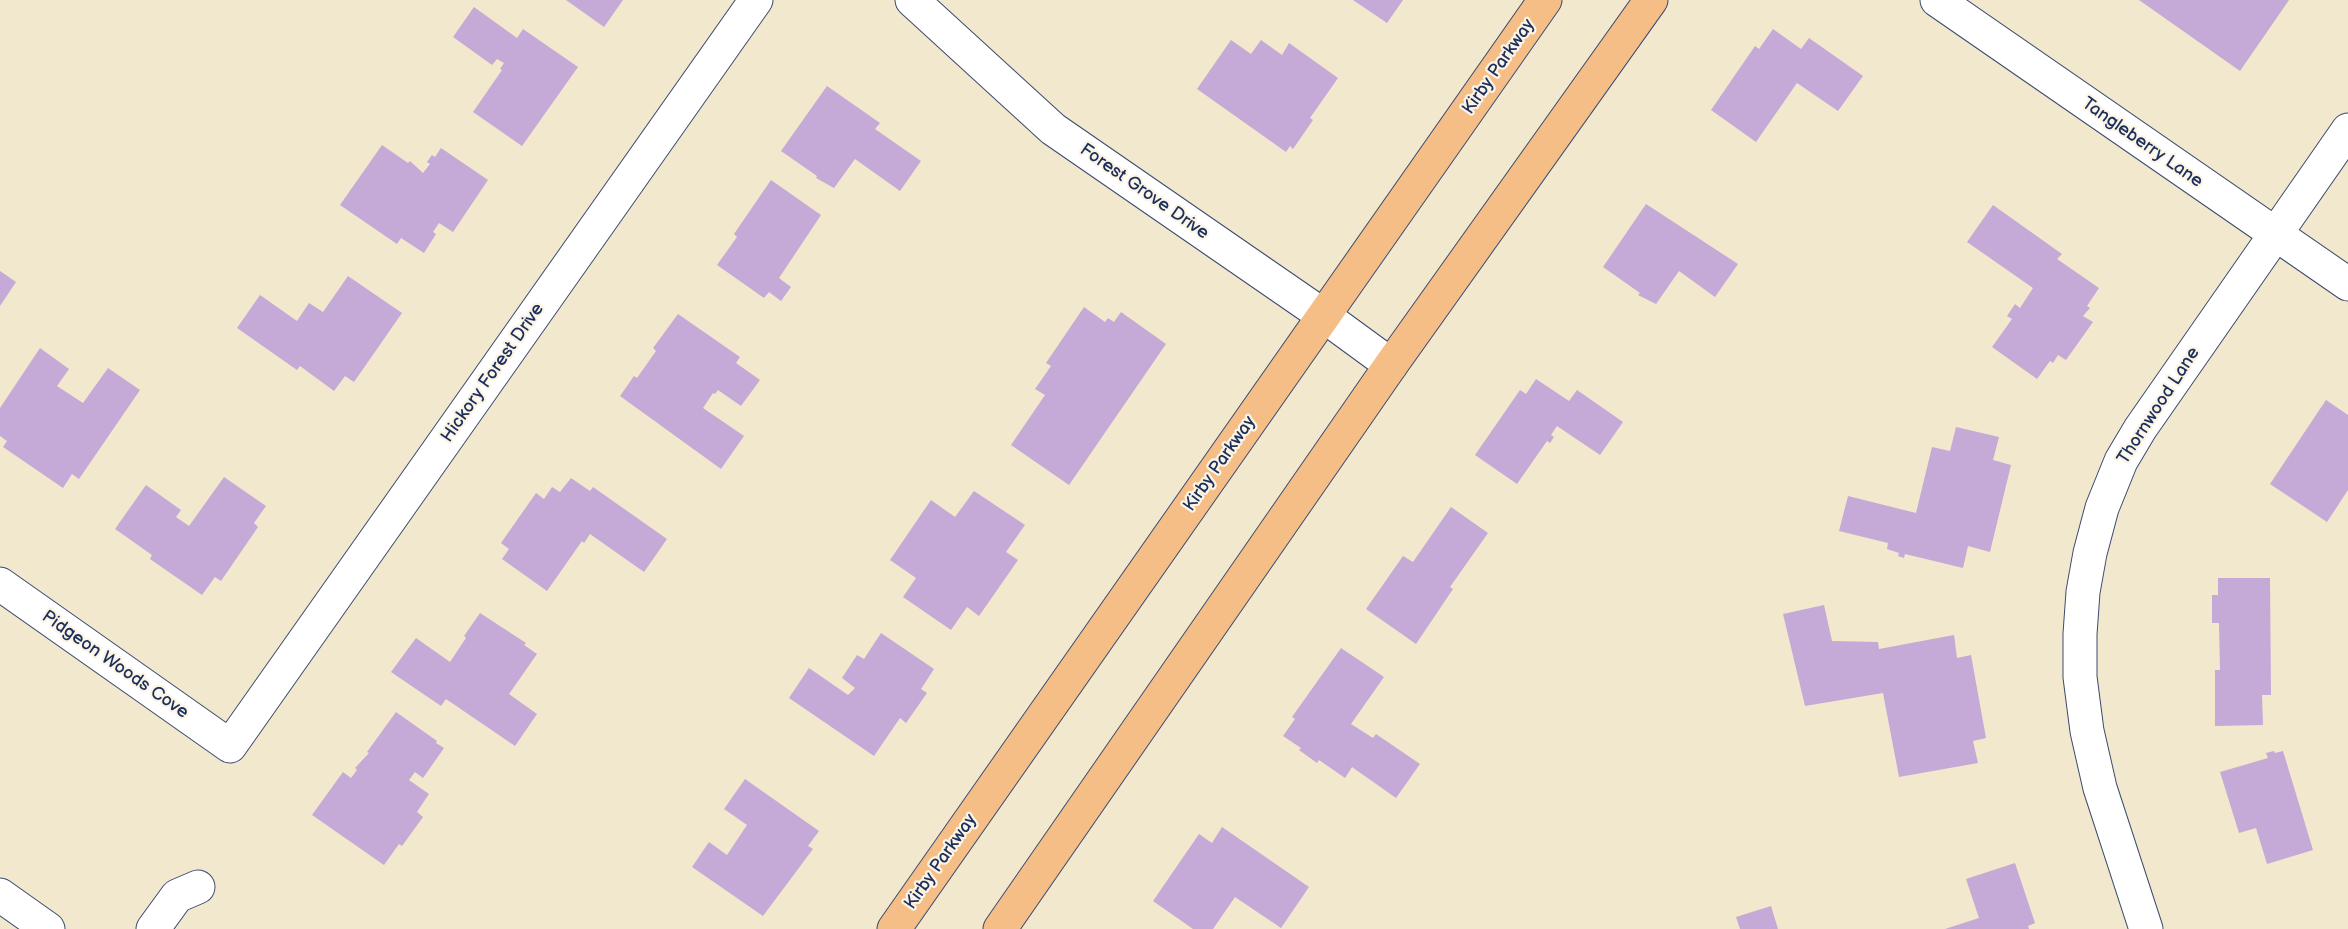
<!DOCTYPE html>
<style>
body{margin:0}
canvas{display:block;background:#f2e8cd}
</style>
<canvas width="2348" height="929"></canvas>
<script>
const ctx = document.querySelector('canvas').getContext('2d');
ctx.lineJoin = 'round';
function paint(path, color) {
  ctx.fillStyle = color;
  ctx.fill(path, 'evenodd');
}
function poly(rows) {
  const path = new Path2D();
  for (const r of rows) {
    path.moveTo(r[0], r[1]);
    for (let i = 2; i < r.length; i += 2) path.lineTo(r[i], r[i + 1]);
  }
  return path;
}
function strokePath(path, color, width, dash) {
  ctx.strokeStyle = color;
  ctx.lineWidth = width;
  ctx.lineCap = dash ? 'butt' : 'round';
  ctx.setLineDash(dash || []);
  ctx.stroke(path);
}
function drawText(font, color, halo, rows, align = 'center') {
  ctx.font = font + ' "Balsamiq Sans",sans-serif';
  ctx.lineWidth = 4.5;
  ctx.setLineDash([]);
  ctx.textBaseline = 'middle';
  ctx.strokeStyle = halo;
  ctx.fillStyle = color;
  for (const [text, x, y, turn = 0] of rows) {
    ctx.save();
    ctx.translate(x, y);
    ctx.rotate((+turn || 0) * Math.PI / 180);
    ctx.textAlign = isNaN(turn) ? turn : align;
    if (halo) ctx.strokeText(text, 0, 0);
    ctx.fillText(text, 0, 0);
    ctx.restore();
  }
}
const building = poly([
 [566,0,623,0,604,27],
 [1353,0,1403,0,1387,23],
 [2139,0,2289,0,2240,71],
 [474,7,517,38,523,29,578,67,522,146,473,112,502,70,500,69,504,63,497,59,492,65,453,37],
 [1773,29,1801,49,1809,38,1863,76,1838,111,1797,83,1756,142,1711,110,1755,46,1759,49],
 [1231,40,1251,54,1261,40,1282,55,1289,43,1338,78,1310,118,1313,120,1293,149,1290,146,1286,152,1197,89],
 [827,86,880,123,875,129,921,161,900,191,855,159,834,188,816,178,817,176,781,151],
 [382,145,408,163,410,161,423,173,430,164,427,162,432,155,435,157,441,148,488,180,453,232,439,223,433,232,436,234,424,253,401,238,397,244,340,205],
 [771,180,821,215,779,278,791,287,781,301,769,292,764,298,717,265,737,237,734,234],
 [1646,204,1738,264,1715,297,1679,271,1656,304,1638,295,1640,293,1603,267],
 [1993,205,2062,254,2057,259,2099,288,2087,306,2090,308,2083,316,2093,322,2066,360,2058,355,2053,363,2050,361,2037,379,1992,347,2012,319,2007,316,2015,304,2020,308,2033,288,1967,242],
 [0,271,16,282,0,306],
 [348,276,402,313,354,382,345,376,334,391,300,366,297,370,237,328,260,295,297,321,309,303,323,312],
 [1084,307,1105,322,1108,318,1114,322,1121,312,1166,344,1069,485,1011,445,1045,395,1035,389,1051,366,1046,363],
 [678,314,740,357,736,363,760,380,741,406,718,390,715,394,713,393,703,408,744,436,721,469,620,396,634,376,637,378,656,351,653,348],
 [40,348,69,369,57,386,83,403,108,368,140,390,79,479,72,474,63,488,3,447,7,441,0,436,0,408],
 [1536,379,1569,401,1577,390,1623,422,1600,455,1557,426,1551,435,1554,437,1550,443,1547,441,1517,484,1475,455,1520,390,1526,394],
 [2326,400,2348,415,2348,490,2327,522,2270,484],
 [1956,427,1999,437,1993,460,2011,465,1990,552,1968,546,1963,568,1905,554,1904,558,1898,556,1899,553,1887,549,1888,543,1839,531,1848,496,1916,513,1932,447,1950,451],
 [224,477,266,506,254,523,258,527,221,581,215,577,202,595,150,559,152,555,115,529,146,485,181,510,176,517,189,526],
 [571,478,590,491,593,487,667,539,644,572,590,534,584,543,582,541,547,591,502,559,509,549,501,543,536,493,544,499,552,487,560,492],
 [974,491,1025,525,1006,552,1018,560,979,616,967,607,951,630,903,597,916,578,890,560,931,500,955,517],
 [1451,507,1488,533,1450,587,1453,589,1416,644,1366,609,1403,556,1413,562],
 [2218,578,2270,578,2271,695,2262,695,2263,725,2215,726,2215,670,2220,670,2219,623,2212,623,2212,595,2218,595],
 [1824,605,1832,641,1878,642,1879,649,1954,635,1957,658,1971,655,1986,738,1973,741,1978,763,1899,777,1883,693,1805,706,1783,614],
 [480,613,526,643,524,645,537,654,509,694,537,714,515,746,446,699,441,706,391,672,416,638,450,662,466,638,464,636],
 [881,633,934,669,921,689,927,693,906,723,900,718,874,756,789,698,809,668,848,695,855,688,842,678,857,655,864,659],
 [1341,648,1384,677,1351,724,1373,738,1376,734,1420,764,1396,798,1352,767,1345,778,1319,760,1317,763,1299,750,1301,748,1283,736,1295,719,1292,717],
 [396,712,437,741,436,743,444,748,423,778,415,772,409,780,429,794,417,812,423,817,402,846,399,844,384,865,312,815,343,772,351,778,357,770,355,768,369,753,367,752],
 [2274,751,2275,753,2283,751,2313,850,2267,864,2256,828,2239,833,2220,772,2268,758,2266,753],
 [745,779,819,831,808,846,813,849,763,916,692,867,709,842,727,855,747,825,724,809],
 [1222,827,1309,887,1281,928,1235,897,1213,929,1193,929,1153,901,1199,834,1212,843],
 [2015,863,2035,923,2028,926,2029,929,1945,929,1979,918,1966,879],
 [1771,906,1778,929,1740,929,1736,917]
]);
const minor = poly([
 [912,0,1053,129,1324,316,1391,365],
 [1937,0,2348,284],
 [0,584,230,746,756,0],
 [0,895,48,929],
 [153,929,177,896,198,887],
 [2146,929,2100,788,2087,731,2080,677,2080,634,2083,592,2090,553,2102,508,2121,461,2140,429,2348,130]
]);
const major = poly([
 [894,929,1545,0],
 [1000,929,1391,365,1651,0]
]);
const streetNames = [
 ["Kirby Parkway",1499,67,-55],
 ["Tangleberry Lane",2142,143,35],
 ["Forest Grove Drive",1144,192,35],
 ["Hickory Forest Drive",493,373,-55],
 ["Thornwood Lane",2159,406,-57],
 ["Kirby Parkway",1220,464,-55],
 ["Pidgeon Woods Cove",115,665,35],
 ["Kirby Parkway",941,862,-55]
];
paint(building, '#c5a9d7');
strokePath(minor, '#3b4b6f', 35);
strokePath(major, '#3b4b6f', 35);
strokePath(minor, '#fff', 33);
strokePath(major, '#f6be87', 33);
drawText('18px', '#1b2f5e', '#fcf5e5', streetNames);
</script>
